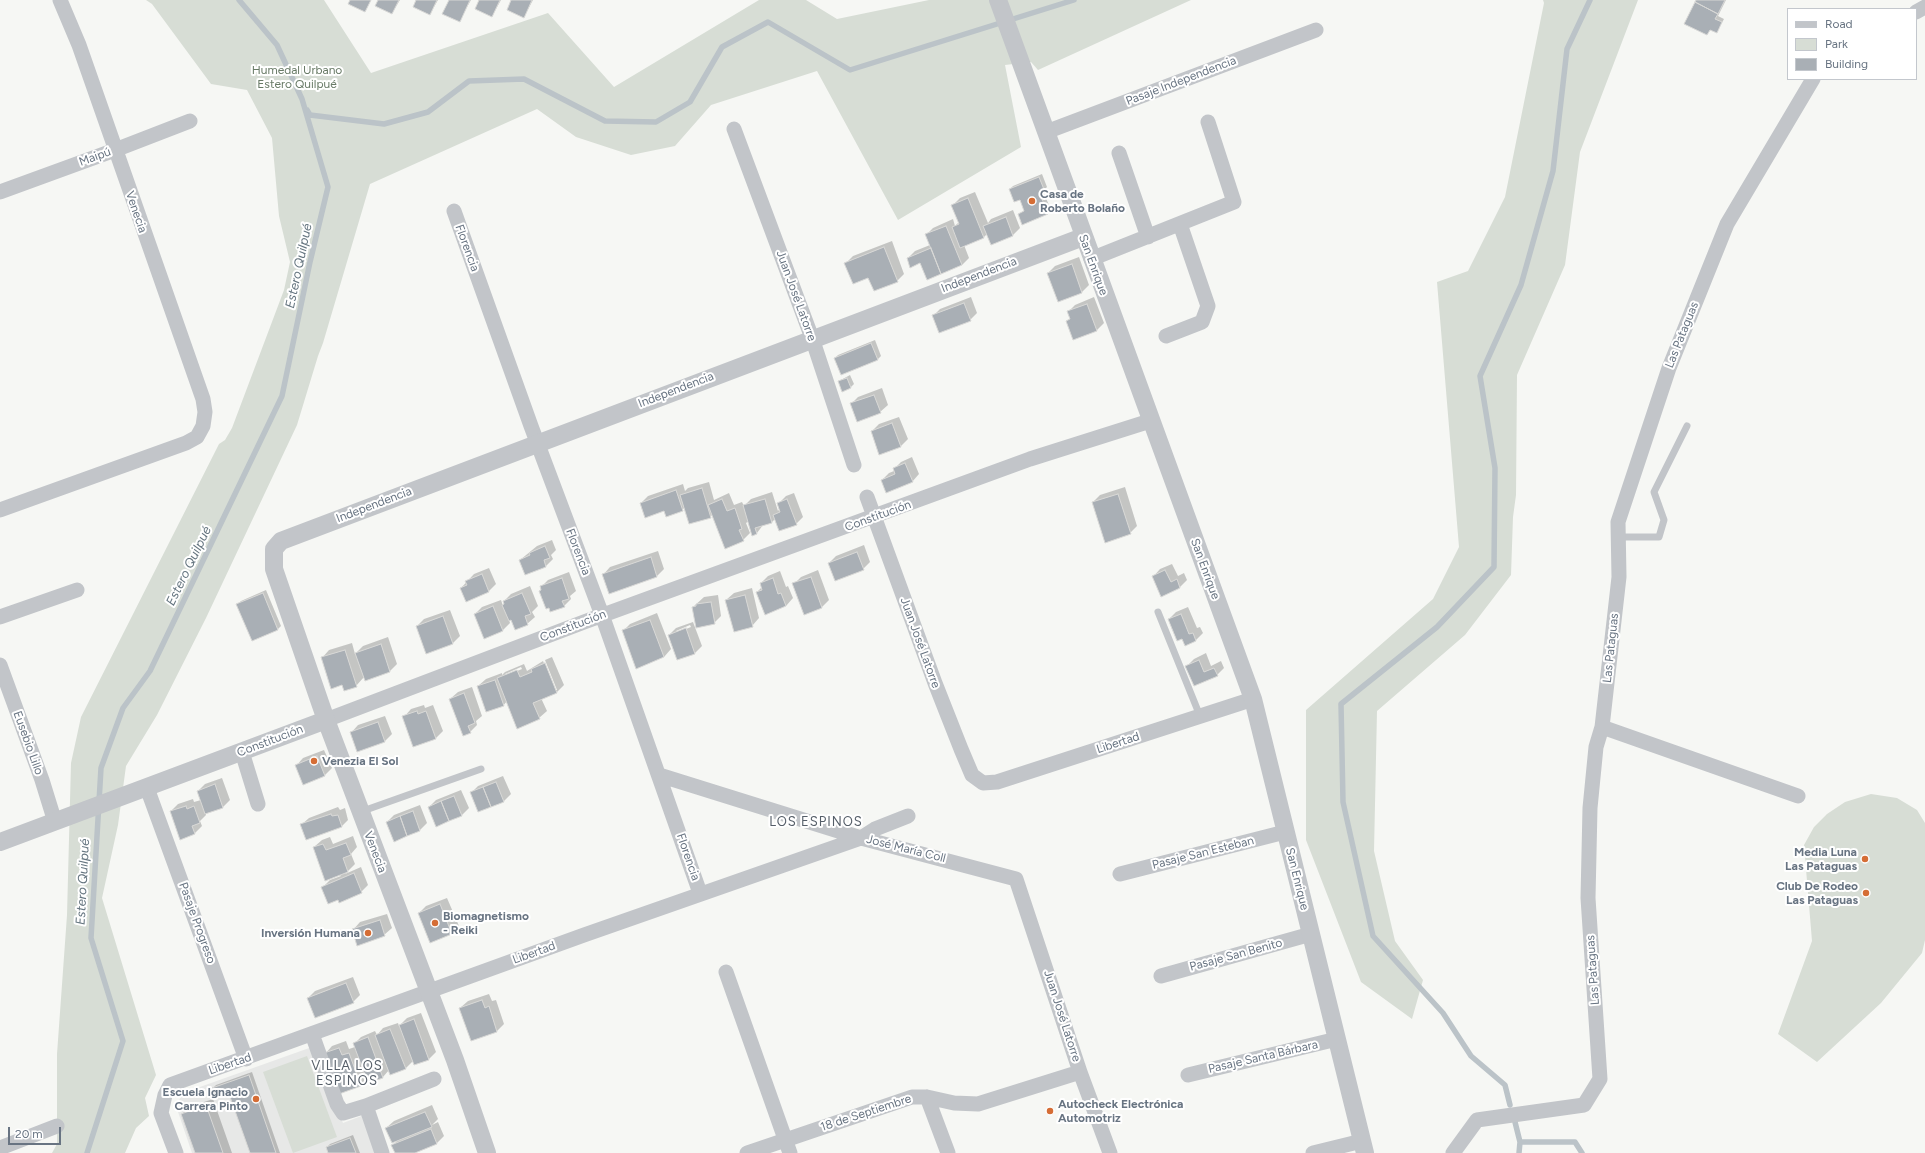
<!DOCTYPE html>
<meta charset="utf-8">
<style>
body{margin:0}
#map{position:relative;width:1925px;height:1153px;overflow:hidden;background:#f6f7f4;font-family:Figtree,sans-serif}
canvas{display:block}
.legend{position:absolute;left:1787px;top:8px;width:130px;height:72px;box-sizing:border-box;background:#fff;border:1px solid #c3c7cd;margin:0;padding:5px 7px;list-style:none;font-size:12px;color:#687482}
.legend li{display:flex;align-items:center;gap:8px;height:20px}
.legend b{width:20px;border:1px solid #c3c7cd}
.scale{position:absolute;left:8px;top:1127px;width:53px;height:18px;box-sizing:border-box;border:2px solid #687482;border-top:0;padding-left:5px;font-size:12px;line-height:14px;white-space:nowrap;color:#687482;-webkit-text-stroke:3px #fff;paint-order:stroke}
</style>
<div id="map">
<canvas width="1925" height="1153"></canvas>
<ul class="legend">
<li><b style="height:5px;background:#c2c5c9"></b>Road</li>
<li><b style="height:11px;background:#d7ddd5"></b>Park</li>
<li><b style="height:11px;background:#a9afb5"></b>Building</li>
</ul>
<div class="scale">20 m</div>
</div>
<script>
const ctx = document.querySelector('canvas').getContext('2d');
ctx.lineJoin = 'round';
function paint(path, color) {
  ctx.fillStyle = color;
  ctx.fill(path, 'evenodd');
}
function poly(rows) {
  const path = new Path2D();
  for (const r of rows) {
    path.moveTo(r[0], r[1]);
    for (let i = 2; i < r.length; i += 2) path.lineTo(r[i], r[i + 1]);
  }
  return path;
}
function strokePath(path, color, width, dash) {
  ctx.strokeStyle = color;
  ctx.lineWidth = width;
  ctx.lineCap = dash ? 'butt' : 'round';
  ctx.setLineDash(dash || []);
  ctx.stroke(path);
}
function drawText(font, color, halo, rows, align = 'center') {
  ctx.font = font + ' Figtree,sans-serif';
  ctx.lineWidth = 4;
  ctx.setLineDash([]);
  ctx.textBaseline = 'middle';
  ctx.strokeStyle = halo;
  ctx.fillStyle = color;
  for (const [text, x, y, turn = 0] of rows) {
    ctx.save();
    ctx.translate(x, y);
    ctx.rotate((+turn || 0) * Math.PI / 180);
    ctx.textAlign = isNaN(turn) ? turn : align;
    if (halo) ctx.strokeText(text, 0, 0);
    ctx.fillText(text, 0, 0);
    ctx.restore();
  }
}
const built = poly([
 [312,1047,343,1123,364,1115,377,1153,192,1153,176,1106,183,1093]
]);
const green = poly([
 [146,0,324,0,371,73,548,13,614,87,759,0,806,0,837,19,929,0,1191,0,1038,70,1031,62,1005,65,1021,147,898,220,817,71,711,105,675,146,631,155,576,137,537,109,370,184,323,343,318,356,297,425,206,618,157,715,126,766,118,825,102,898,156,1075,145,1098,149,1116,136,1128,125,1153,52,1153,57,1144,57,1054,67,915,71,763,81,717,219,444,225,440,232,428,284,290,290,262,279,216,272,138,247,90,211,84,152,4],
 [1543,0,1638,0,1580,152,1565,265,1517,375,1516,495,1513,517,1511,575,1465,635,1377,711,1374,851,1395,941,1423,980,1412,1019,1361,982,1306,840,1306,710,1433,599,1459,547,1437,282,1468,271,1505,197,1544,3],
 [1871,794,1897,798,1917,810,1925,823,1925,940,1922,953,1881,1003,1817,1062,1778,1034,1812,941,1804,845,1814,827,1827,814,1845,802],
 [307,1056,337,1137,293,1153,263,1072]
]);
const shadow = poly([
 [379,0,400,0,392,13],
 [417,0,438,0,430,14],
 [450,0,471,0,459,21],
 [480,0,501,0,492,16],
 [512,0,533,0,524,17],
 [1697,0,1726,0,1718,16,1724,19,1717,32,1711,29,1707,34],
 [1042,174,1047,187,1043,191,1051,210,1048,213,1023,223,1019,214,1025,210,1021,199,1010,189,1013,186],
 [975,192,988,223,991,219,1013,210,1020,228,1013,235,992,244,987,234,984,237,964,245,969,258,962,265,921,262,908,258,915,251,930,245,926,235,933,228,953,219,955,226,959,222,953,205,960,198],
 [892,241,904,274,897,281,869,277,846,263,853,256],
 [1079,257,1089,285,1082,292,1059,301,1048,273,1055,266],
 [971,297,977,313,970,320,933,316,940,309],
 [1094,297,1104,323,1097,330,1074,339,1067,321,1071,318,1068,312,1075,305],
 [875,340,881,356,878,359,835,358,838,355],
 [850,375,854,384,850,388,839,381],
 [882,388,888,405,880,412,851,404,858,397],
 [899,417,908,439,901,446,872,431,879,424],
 [912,457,919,474,912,482,882,480,889,473,894,471,894,469,901,462],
 [709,482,714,500,729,493,734,505,742,502,744,506,751,499,772,492,778,511,780,508,779,503,786,496,794,493,803,517,796,524,775,519,772,522,763,525,757,533,749,521,746,523,750,533,743,540,713,514,710,517,685,507,682,510,664,510,641,503,648,496,683,484,685,491,688,488],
 [1125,487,1137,526,1130,533,1093,502,1100,495],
 [552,540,556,550,551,555,553,559,546,566,520,560,537,546],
 [864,545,870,562,863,569,829,563,836,556],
 [658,551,664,569,657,576,610,593,603,575,610,567],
 [1172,564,1178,576,1184,573,1187,580,1180,587,1161,595,1153,577,1160,569],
 [489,568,496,584,488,592,461,588,474,574],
 [818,570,829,600,822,607,794,584,801,577],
 [780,571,786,587,788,586,793,598,786,606,757,592,762,587,761,583,768,576],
 [569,572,576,591,570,596,571,599,564,606,542,590,541,587,548,580],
 [530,586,538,606,532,612,535,617,527,624,512,619,509,620,510,623,503,630,484,638,475,614,482,607,501,600,503,606,505,604,504,601,511,594],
 [752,588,759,618,752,626,726,600,734,593],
 [266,590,281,626,278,629,238,604,241,601],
 [718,595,721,616,714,623,693,607,704,597],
 [1188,607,1197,628,1200,627,1203,633,1196,640,1169,619,1176,612],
 [450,610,460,636,453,643,417,626,424,619],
 [657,613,671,649,664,657,623,631,630,624],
 [693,622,702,646,695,653,669,635,676,628],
 [690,625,691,627,676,633,676,631],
 [388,637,397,664,390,671,365,680,364,677,356,686,343,684,322,658,329,650,352,643,355,654,363,646],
 [1206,653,1211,666,1221,661,1224,668,1217,675,1194,685,1187,666,1194,659],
 [552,657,564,685,557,692,541,698,547,711,539,718,507,701,503,706,478,686,486,679,502,673,502,675,505,672,524,664,527,671,543,661,555,690,557,690,545,660],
 [521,667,522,669,505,676,505,674],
 [472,687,482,716,476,721,477,725,470,732,450,699,458,692],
 [424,705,425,708,433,705,443,731,436,738,414,746,404,717,411,709],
 [385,716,392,734,385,741,357,750,351,733,358,725],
 [324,750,332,768,325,775,296,766,303,758],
 [503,776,511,794,504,801,471,793,478,786],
 [222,778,230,800,223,807,206,813,206,815,200,821,202,826,195,833,181,838,171,811,178,804,193,799,194,802,201,800,198,791,205,784],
 [461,790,469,808,462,815,436,825,429,807,436,800],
 [420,805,427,823,420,830,395,840,387,822,394,815],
 [338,807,340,810,345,808,348,820,341,827,301,825,309,818],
 [353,836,357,847,351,854,355,864,345,874,361,867,368,885,361,892,322,888,330,880,341,876,314,847,322,840,330,837,333,844],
 [447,898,459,926,451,933,419,913,426,906],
 [387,914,392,928,384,935,353,930,360,922],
 [353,977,360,995,353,1002,308,998,315,991],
 [489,994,492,1001,496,1000,504,1024,497,1031,472,1040,460,1008,468,1001],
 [421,1013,436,1052,429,1059,414,1064,413,1061,405,1069,389,1070,383,1077,368,1082,367,1079,360,1085,325,1054,332,1046,346,1041,349,1049,355,1047,354,1044,361,1037,375,1031,377,1035,383,1028,398,1023,399,1026,407,1018],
 [252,1072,280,1153,251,1153,230,1093,213,1088,216,1085],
 [213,1099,232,1153,196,1153,182,1114,189,1107],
 [432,1105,438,1119,432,1125,438,1122,444,1136,437,1143,413,1153,396,1153,393,1145,398,1140,386,1128,394,1121],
 [353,1135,360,1153,329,1153,327,1147,330,1144]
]);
const stream = poly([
 [307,110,310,115,384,124,428,112,469,81,524,79,605,121,656,122,690,102,722,47,768,22,850,70,1074,0],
 [1510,1105,1505,1085,1471,1056,1443,1013,1373,936,1343,802,1341,704,1437,627,1494,567,1495,468,1480,376,1521,285,1553,171,1567,49,1590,0],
 [1515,1122,1520,1142,1519,1153],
 [1520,1142,1575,1142,1582,1153],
 [87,1153,123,1041,91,938,101,768,123,708,150,671,282,396,310,262,328,187,302,99,277,45,239,0]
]);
const building = poly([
 [350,0,371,0,365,12,348,4,350,0],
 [378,0,399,0,392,14,375,6,378,0],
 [416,0,437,0,430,15,413,7,416,0],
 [449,0,470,0,460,22,442,14,449,0],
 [479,0,500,0,492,17,475,9,479,0],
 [511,0,532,0,524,18,507,10,511,0],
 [1696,0,1725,0,1718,14,1695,2,1696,0],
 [1695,2,1718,14,1715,19,1722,22,1717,33,1710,30,1707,35,1684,24,1695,2],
 [1039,177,1045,192,1040,194,1048,214,1022,225,1018,214,1024,211,1020,200,1014,202,1009,189,1039,177],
 [968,198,984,238,960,248,952,227,959,224,951,205,968,198],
 [1006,217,1013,236,991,245,983,226,1006,217],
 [946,226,962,265,941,274,925,234,946,226],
 [884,247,898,282,874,291,868,278,853,284,844,263,884,247],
 [931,248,941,274,927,280,920,263,910,268,907,258,931,248],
 [1072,264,1082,293,1058,302,1047,273,1072,264],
 [964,303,971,321,939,333,932,315,964,303],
 [1087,304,1097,331,1073,340,1066,321,1070,319,1067,311,1087,304],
 [871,343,878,360,841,375,834,358,871,343],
 [847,378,851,388,842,392,838,381,847,378],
 [874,395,881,413,857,422,850,403,874,395],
 [892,423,901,447,879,455,871,431,892,423],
 [905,463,913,482,886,493,881,480,895,474,893,468,905,463],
 [702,488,711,518,689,524,680,495,702,488],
 [676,490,683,511,666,517,664,511,645,518,640,503,676,490],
 [1118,494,1131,534,1105,543,1092,502,1118,494],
 [722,499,727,511,735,508,742,529,739,530,744,541,725,549,708,505,722,499],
 [765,499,772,523,755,528,757,534,752,536,743,505,765,499],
 [787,499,797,525,779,531,773,515,780,512,777,503,787,499],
 [545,546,550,558,544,560,546,567,525,575,519,560,530,555,529,553,545,546],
 [857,552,864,570,835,581,828,563,857,552],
 [651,557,657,577,609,594,602,574,651,557],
 [1165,570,1171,582,1177,579,1180,588,1161,597,1152,576,1165,570],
 [482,574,489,592,466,602,460,588,467,585,465,581,482,574],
 [811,577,822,608,804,615,792,583,811,577],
 [562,578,569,599,562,601,565,607,550,612,549,608,546,609,539,591,541,590,540,586,562,578],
 [773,578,778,594,781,593,786,606,765,615,756,592,762,590,760,583,773,578],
 [263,593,278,630,252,641,236,604,263,593],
 [522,593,531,614,525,616,528,625,515,630,511,620,509,621,502,605,504,604,503,601,522,593],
 [745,595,753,627,734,632,725,600,745,595],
 [711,602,715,624,696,628,692,607,696,606,696,604,711,602],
 [493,606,503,631,484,639,474,614,493,606],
 [1181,614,1189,634,1193,633,1196,641,1185,646,1182,639,1177,641,1168,619,1181,614],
 [443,616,453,644,426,654,416,626,443,616],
 [650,620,664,657,636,669,622,630,650,620],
 [686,628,695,654,677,660,668,635,686,628],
 [381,644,390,672,365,681,355,653,381,644],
 [345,650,357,687,344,691,342,685,331,689,321,657,345,650],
 [1199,660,1204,672,1214,668,1218,676,1194,686,1185,666,1199,660],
 [545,663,557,693,533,703,540,719,517,729,497,678,517,670,520,677,532,672,531,669,545,663],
 [495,680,504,706,486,712,477,686,495,680],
 [464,693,475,723,468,726,471,733,463,736,449,699,464,693],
 [417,711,418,714,426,711,436,739,413,747,402,716,417,711],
 [378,722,385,742,357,752,350,732,378,722],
 [317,756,325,776,303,785,295,765,317,756],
 [496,782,504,802,491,807,483,787,496,782],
 [215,784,223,808,205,814,197,791,215,784],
 [483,787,491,807,478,812,470,792,483,787],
 [454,796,462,816,449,821,441,801,454,796],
 [441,801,449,821,436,827,428,807,441,801],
 [186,806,187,809,194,806,200,823,192,826,195,834,180,840,170,811,186,806],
 [413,811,420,831,407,836,400,816,413,811],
 [331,814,332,816,338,815,342,827,306,840,300,824,331,814],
 [400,816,407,836,394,842,386,822,400,816],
 [346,843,351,855,343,858,348,872,325,881,313,847,323,844,326,850,346,843],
 [354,873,362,893,339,903,338,900,328,904,321,887,354,873],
 [440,904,452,934,430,943,418,913,440,904],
 [380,920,385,936,357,946,352,929,380,920],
 [346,983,354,1003,315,1018,307,998,346,983],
 [482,1000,485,1008,489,1006,497,1032,471,1041,459,1008,482,1000],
 [414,1019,429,1060,414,1065,399,1025,414,1019],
 [390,1029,406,1069,390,1075,375,1035,390,1029],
 [368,1037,383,1078,368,1083,353,1043,368,1037],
 [339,1048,342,1055,349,1053,361,1086,339,1094,324,1053,339,1048],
 [249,1075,276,1153,250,1153,229,1094,216,1099,212,1088,249,1075],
 [206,1105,223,1153,195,1153,181,1114,206,1105],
 [425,1112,432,1127,392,1143,385,1128,425,1112],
 [431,1129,437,1144,415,1153,395,1153,391,1145,431,1129],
 [350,1138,356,1153,328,1153,326,1147,350,1138]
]);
const service = poly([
 [1618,537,1659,537,1664,520,1654,492,1687,426],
 [1158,612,1200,716],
 [360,812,481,769]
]);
const minor = poly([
 [1916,12,1925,7],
 [734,129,812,338,854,465],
 [1046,132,1316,30],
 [1119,153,1148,237],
 [0,192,115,150,190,121],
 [454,211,531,426,602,615,700,893],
 [1091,259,1234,202,1208,122],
 [1166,336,1202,322,1208,306,1180,224],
 [867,497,935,683,961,749,972,775,983,783,997,782,1253,699],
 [0,510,186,443,197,437,203,426,205,412,203,399,79,45,60,0],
 [0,617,77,590],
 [0,665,42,780,55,822],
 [326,720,584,622,1030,459,1150,421],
 [1602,727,1798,796],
 [242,752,258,804],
 [659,775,861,838,1016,879,1080,1072,1110,1153],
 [147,788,246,1059],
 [1120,874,1285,832],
 [726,972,790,1153],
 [1161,976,1311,934],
 [312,1034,337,1104,343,1113,366,1106,382,1153],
 [1188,1075,1337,1039],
 [927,1097,948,1153],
 [366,1106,434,1079],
 [0,1148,57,1126],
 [176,1153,161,1113,165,1095,170,1085,584,935,861,838,875,829,908,816],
 [747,1153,912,1097,927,1097,954,1103,978,1104,1080,1072],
 [1313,1153,1362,1141],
 [1453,1153,1477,1120,1584,1105,1600,1079,1588,898,1590,808,1596,747,1602,727,1619,577,1618,522,1669,368,1727,224,1813,79]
]);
const tertiary = poly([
 [998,0,1253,699,1365,1153],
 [0,842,326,720],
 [487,1153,455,1060,326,720,274,569,274,549,281,541,1083,237]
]);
const markers = [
 [1032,201,4,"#d56d35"],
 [314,761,4,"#d56d35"],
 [1865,859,4,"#d56d35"],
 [1866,893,4,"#d56d35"],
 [435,923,4,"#d56d35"],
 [368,933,4,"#d56d35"],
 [256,1099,4,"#d56d35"],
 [1050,1111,4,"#d56d35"]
];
const parkNames = [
 ["Humedal Urbano",297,70],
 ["Estero Quilpué",297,84]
];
const streetNames = [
 ["Pasaje Independencia",1181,81,-21],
 ["Maipú",95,157,-20],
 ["Venecia",136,212,71],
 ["Florencia",467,248,70],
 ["San Enrique",1093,265,70],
 ["Independencia",979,275,-21],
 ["Juan José Latorre",796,296,70],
 ["Las Pataguas",1682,335,-68],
 ["Independencia",676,390,-21],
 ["Independencia",374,505,-21],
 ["Constitución",878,516,-20],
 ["Florencia",578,552,69],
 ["San Enrique",1205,569,70],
 ["Constitución",573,626,-21],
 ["Juan José Latorre",920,643,70],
 ["Las Pataguas",1611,648,-84],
 ["Constitución",270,741,-21],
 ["Eusebio Lillo",28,743,70],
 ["Libertad",1118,743,-18],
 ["José María Coll",906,849,14],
 ["Venecia",375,852,69],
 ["Pasaje San Esteban",1203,853,-14],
 ["Florencia",688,857,71],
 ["San Enrique",1297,879,76],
 ["Pasaje Progreso",197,923,70],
 ["Libertad",534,953,-20],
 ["Pasaje San Benito",1236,955,-15],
 ["Las Pataguas",1593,970,-94],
 ["Juan José Latorre",1062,1016,72],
 ["Pasaje Santa Bárbara",1263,1057,-13],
 ["Libertad",230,1064,-19],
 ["18 de Septiembre",866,1113,-18]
];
const poiNames = [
 ["Casa de",1040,194],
 ["Roberto Bolaño",1040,208],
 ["Venezia El Sol",322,761],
 ["Media Luna",1857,852,"right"],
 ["Las Pataguas",1857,866,"right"],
 ["Club De Rodeo",1858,886,"right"],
 ["Las Pataguas",1858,900,"right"],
 ["Biomagnetismo",443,916],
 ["- Reiki",443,930],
 ["Inversión Humana",360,933,"right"],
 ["Escuela Ignacio",248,1092,"right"],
 ["Carrera Pinto",248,1106,"right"],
 ["Autocheck Electrónica",1058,1104],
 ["Automotriz",1058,1118]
];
const waterNames = [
 ["Estero Quilpué",299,266,-78],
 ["Estero Quilpué",189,566,-64],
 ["Estero Quilpué",83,882,-87]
];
const neighbourhoodNames = [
 ["LOS ESPINOS",816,822],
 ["VILLA LOS",347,1066],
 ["ESPINOS",347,1081]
];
paint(built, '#e7e8e7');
paint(green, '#d7ddd5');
paint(shadow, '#0003');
strokePath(stream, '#bbc3c8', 5.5);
paint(building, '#a9afb5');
strokePath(building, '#d8d8d6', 1);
strokePath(service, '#c2c5c9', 7);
strokePath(minor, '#c2c5c9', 15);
strokePath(tertiary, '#c2c5c9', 18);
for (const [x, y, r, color] of markers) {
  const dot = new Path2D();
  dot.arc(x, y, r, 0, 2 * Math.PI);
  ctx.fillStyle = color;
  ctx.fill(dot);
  strokePath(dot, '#fff', 1.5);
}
drawText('12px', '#687a66', '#fff', parkNames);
drawText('12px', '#687482', '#fff', streetNames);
drawText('bold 12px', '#687482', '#fff', poiNames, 'left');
drawText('italic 13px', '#64747f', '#fff', waterNames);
ctx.letterSpacing = '1px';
drawText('13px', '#555e68', '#fff', neighbourhoodNames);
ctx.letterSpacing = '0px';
</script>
